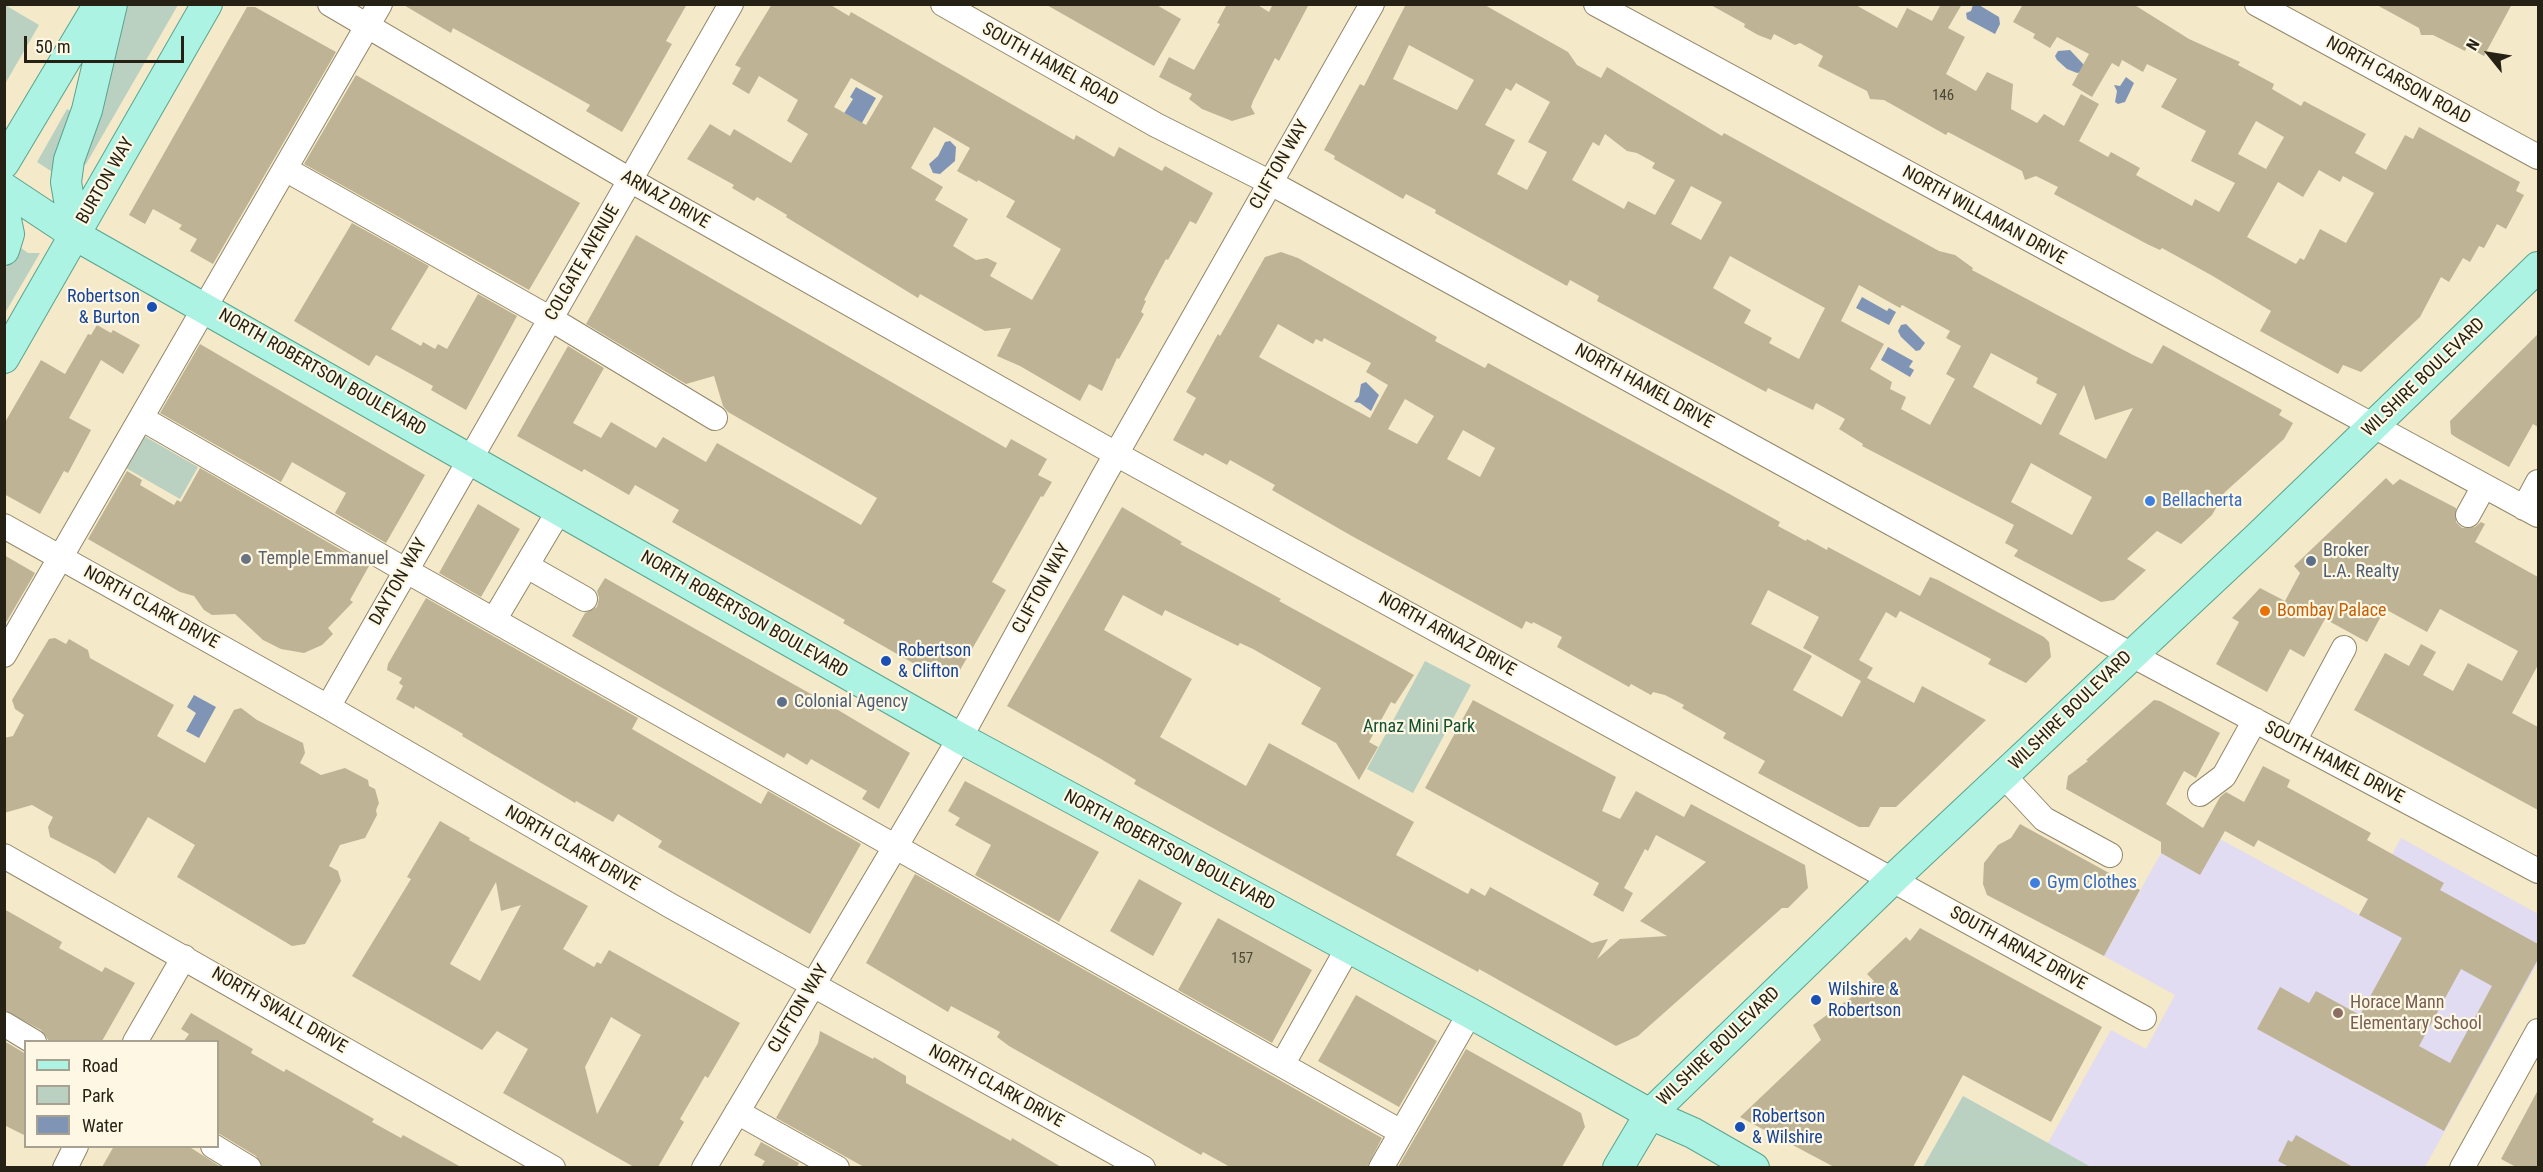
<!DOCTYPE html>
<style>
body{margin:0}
#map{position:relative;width:2543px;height:1172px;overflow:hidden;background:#f4e9c9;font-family:"Roboto Condensed",sans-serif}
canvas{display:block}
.frame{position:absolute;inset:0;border:6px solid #252115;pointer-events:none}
.legend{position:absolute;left:24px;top:1040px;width:195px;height:108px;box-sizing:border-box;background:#fdf7e3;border:2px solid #a7a191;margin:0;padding:8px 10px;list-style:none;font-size:18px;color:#252115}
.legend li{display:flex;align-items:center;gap:12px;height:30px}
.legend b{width:30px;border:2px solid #a7a191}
.north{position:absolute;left:2459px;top:24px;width:60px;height:60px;-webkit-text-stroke:4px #fdf7e3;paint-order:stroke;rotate:300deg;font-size:16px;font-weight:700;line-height:24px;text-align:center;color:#252115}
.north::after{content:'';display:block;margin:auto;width:21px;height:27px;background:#252115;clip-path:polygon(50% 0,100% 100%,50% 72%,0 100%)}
.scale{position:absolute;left:24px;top:36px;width:160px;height:27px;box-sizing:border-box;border:3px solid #252115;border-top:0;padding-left:8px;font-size:18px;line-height:21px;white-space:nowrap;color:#252115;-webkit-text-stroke:4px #fdf7e3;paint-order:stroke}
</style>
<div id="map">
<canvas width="2543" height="1172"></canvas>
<div class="frame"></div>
<ul class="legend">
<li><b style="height:8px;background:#adf3e3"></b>Road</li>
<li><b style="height:16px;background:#bad1c1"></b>Park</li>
<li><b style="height:16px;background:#8095b6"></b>Water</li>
</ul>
<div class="north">N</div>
<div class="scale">50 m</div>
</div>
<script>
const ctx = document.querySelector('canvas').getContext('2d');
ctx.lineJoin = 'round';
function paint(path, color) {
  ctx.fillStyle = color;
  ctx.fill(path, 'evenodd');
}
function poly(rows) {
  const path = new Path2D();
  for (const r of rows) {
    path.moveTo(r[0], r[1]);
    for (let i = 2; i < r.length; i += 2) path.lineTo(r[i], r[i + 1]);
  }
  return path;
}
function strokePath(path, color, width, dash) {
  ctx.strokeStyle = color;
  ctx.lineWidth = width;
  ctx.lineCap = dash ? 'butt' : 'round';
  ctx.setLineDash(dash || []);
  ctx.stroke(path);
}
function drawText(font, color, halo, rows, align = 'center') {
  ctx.font = font + ' "Roboto Condensed",sans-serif';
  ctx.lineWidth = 4.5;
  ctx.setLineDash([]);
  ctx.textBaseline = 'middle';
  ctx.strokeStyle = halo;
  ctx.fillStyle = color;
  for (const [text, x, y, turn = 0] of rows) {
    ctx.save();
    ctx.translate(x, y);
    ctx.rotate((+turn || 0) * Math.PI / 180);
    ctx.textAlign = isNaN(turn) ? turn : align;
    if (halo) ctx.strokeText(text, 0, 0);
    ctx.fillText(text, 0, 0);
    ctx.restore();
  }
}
const education = poly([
 [2401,838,2538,914,2538,962,2425,1167,1923,1168,1963,1096,2048,1143,2111,1030,2146,1049,2175,995,2104,956,2161,853,2200,874,2220,839,2359,915]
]);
const green = poly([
 [5,5,39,25,5,84],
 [128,5,178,5,86,164,72,175],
 [67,109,74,113,54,173,37,162],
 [17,245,28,253,40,253,5,313,5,270],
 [144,436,198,467,180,499,126,468],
 [1425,661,1471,685,1413,793,1367,769],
 [1963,1096,2048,1143,2091,1167,1923,1167]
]);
const water = poly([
 [1973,5,1979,5,1999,17,2000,24,1995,34,1967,19,1966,13,1971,11],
 [2070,50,2084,65,2081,72,2077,73,2067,69,2057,60,2055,56,2058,51],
 [2126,77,2134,83,2125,102,2118,104,2115,102,2117,91,2114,85,2120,86],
 [856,87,876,98,858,130,840,120,853,99,850,97],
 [950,141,956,147,955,161,940,174,933,173,929,164,938,156,945,142],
 [1862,297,1887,311,1889,308,1896,312,1889,325,1856,308],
 [1906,324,1925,343,1920,350,1916,351,1901,337,1898,331,1901,325],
 [1888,347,1913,361,1909,367,1914,370,1910,377,1881,360],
 [1366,382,1379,395,1371,411,1360,403,1354,402,1359,396,1361,384],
 [194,695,216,707,199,738,186,731,196,713,187,707]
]);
const building = poly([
 [402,4,687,4,666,41,672,44,622,132,586,111,590,105,546,80,453,28,451,33],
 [772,4,829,4,849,16,851,12,1074,140,1076,135,1114,157,1119,147,1162,171,1165,166,1213,193,1196,224,1190,221,1168,260,1166,259,1144,300,1146,301,1141,312,1144,314,1119,359,1117,358,1102,391,1089,384,1080,401,1020,366,997,356,1011,328,985,331,920,294,918,298,786,217,787,215,757,197,754,201,732,188,734,185,687,159,710,124,730,136,734,129,791,163,808,134,787,121,798,100,759,76,749,94,732,84,741,68,735,65],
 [851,78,883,96,866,125,834,107],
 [934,127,970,148,957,171,977,182,978,180,1015,201,1006,217,1061,249,1032,300,990,276,997,263,987,258,976,260,953,246,968,219,935,200,943,187,911,168],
 [1045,4,1155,4,1181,19,1154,66],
 [1227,4,1256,4,1269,12,1273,4,1309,4,1279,61,1275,58,1253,101,1251,107,1255,114,1232,121,1202,109,1189,99,1192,94,1159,77,1169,57,1194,70,1220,24,1217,23],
 [1406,4,1483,4,1568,52,1577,65,1601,78,1607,67,1722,136,1724,133,1939,251,1955,255,1973,268,1972,270,2133,355,2152,364,2163,345,2282,410,2279,415,2293,423,2284,439,2225,492,2212,515,2181,544,2157,531,2127,559,2146,570,2114,600,2101,602,2014,556,2018,550,2005,543,2014,525,1862,446,1863,444,1839,429,1845,419,1816,403,1813,410,1768,388,1766,392,1597,301,1599,296,1570,280,1567,286,1435,213,1436,210,1406,194,1403,199,1334,159,1335,156,1324,150,1360,84,1364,86],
 [1409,45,1474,80,1457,110,1393,79],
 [1516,83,1550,102,1528,142,1547,152,1527,190,1497,174,1515,140,1485,125,1506,88,1511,91],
 [1605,134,1627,151,1637,153,1655,163,1652,168,1675,180,1655,215,1628,201,1624,209,1572,180,1593,142,1599,146],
 [1691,186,1722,202,1701,240,1671,224],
 [1730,256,1825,308,1799,359,1769,343,1772,338,1744,323,1751,310,1713,288],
 [1859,285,1900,308,1902,305,1950,331,1946,338,1961,346,1946,374,1955,379,1930,425,1901,409,1906,397,1890,389,1892,382,1870,369,1884,344,1841,321],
 [1991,353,2038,378,2036,383,2057,394,2041,425,1973,387],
 [2084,385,2095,420,2133,408,2106,459,2059,434],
 [2031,463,2092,497,2072,535,2011,502],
 [1709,4,1854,4,1897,28,1907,8,1932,21,1941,4,1962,4,1948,28,1965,37,1946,74,1976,91,1987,72,2002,79,2013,84,2011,109,2037,123,2044,114,2064,126,2081,94,2099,104,2079,141,2108,157,2111,152,2140,168,2136,175,2192,206,2195,199,2219,212,2235,183,2191,161,2206,131,2161,107,2177,79,2147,64,2143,72,2122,60,2119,67,2112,63,2092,97,2072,85,2089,54,2057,37,2050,48,2033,38,2035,34,2013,22,2023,4,2133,4,2189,39,2240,62,2238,65,2274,84,2272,89,2301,106,2304,101,2366,134,2355,153,2386,170,2405,135,2413,139,2419,127,2520,182,2516,191,2524,195,2506,229,2497,224,2484,248,2479,246,2470,262,2463,258,2449,282,2441,277,2420,317,2361,372,2343,365,2338,374,2260,331,2271,311,2211,275,2162,248,2160,250,2147,244,2054,194,2058,187,2036,176,2025,180,2022,171,1948,132,1946,135,1884,100,1870,99,1867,91,1818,66,1823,56,1800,43,1795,45,1774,34,1771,40,1758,35,1744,27,1745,24],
 [2256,121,2284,137,2266,169,2238,154],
 [2319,170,2340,182,2343,176,2374,193,2346,243,2320,229,2304,260,2300,258,2296,264,2247,237,2278,182,2303,197],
 [2375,4,2512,4,2484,56,2467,47,2465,51,2433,35,2421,35,2419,28],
 [247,7,255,7,336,52,213,264,190,251,197,239,179,229,182,225,153,209,145,224,129,215],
 [356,75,580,203,529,290,304,164],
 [352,223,429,266,391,329,421,346,423,342,435,349,438,344,447,349,478,294,517,316,466,410,431,390,433,386,404,370,376,355,369,366,294,321],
 [636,235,1006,448,1011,439,1047,459,1038,475,1052,482,1043,497,1041,496,992,582,1006,590,956,677,939,678,843,623,845,620,672,522,679,510,635,485,629,495,584,469,582,472,517,436,568,346,604,368,573,423,601,438,611,422,656,448,663,437,706,462,717,443,861,525,877,498,728,412,723,406,714,376,686,384,586,324],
 [1281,252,1298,258,1437,337,1435,341,1485,368,1488,363,1724,491,1780,522,1778,526,1806,541,1807,539,1827,550,1828,547,1920,596,1930,577,1938,580,2044,637,2049,642,2051,657,2026,683,1988,664,1991,659,1900,611,1896,618,1886,612,1859,660,1873,668,1867,678,1914,703,1922,686,1986,720,1896,807,1880,807,1869,827,1859,827,1758,773,1765,761,1723,738,1726,733,1682,708,1684,705,1665,695,1653,692,1651,695,1631,684,1629,687,1557,647,1562,637,1533,622,1532,624,1526,621,1522,629,1350,535,1272,490,1275,485,1230,460,1227,465,1205,453,1203,456,1173,440,1196,398,1186,392,1218,334,1220,336,1265,257],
 [1278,324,1313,344,1316,339,1322,342,1324,338,1371,363,1366,372,1388,385,1370,418,1259,357],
 [1405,399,1434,416,1417,444,1388,429],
 [1463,430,1495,448,1480,477,1447,459],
 [1768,590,1819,617,1803,648,1861,681,1842,717,1793,690,1812,656,1751,624],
 [97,325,111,333,113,330,140,345,123,374,101,360,69,418,91,430,68,473,64,471,40,514,4,494,4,424,41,360,65,374,88,334,91,335],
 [2538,334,2538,427,2533,424,2509,467,2457,438,2451,434,2450,421],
 [200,344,425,475,386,543,335,513,346,493,292,462,281,482,160,413],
 [200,468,369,566,350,600,353,602,328,628,333,634,322,645,304,653,281,649,263,640,235,614,212,615,204,610,194,596,180,592,88,539,127,471,142,480,140,485,174,505,177,500,181,502],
 [2386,478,2393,485,2400,479,2456,508,2456,522,2462,528,2475,527,2481,522,2485,524,2475,542,2538,577,2538,665,2512,713,2538,727,2538,810,2354,710,2385,653,2409,666,2421,644,2436,652,2423,675,2453,691,2468,663,2502,681,2518,651,2440,609,2427,632,2385,609,2367,642,2325,619,2304,657,2290,649,2267,692,2216,664,2239,622,2232,618,2260,588,2285,601,2300,573,2294,566],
 [478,504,520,529,481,597,439,573],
 [1122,507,1182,542,1180,544,1281,599,1279,601,1414,675,1395,704,1391,702,1369,742,1378,747,1359,780,1336,743,1301,724,1321,688,1253,649,1240,643,1238,646,1165,610,1162,616,1123,595,1104,630,1192,679,1160,737,1246,786,1269,743,1414,822,1396,855,1468,894,1471,888,1485,896,1490,887,1592,943,1608,939,1597,959,1620,939,1667,936,1640,921,1706,862,1656,835,1648,851,1645,849,1624,888,1633,893,1623,912,1593,895,1599,883,1425,788,1473,700,1616,777,1602,811,1620,819,1636,791,1684,817,1691,804,1805,865,1808,888,1788,908,1782,908,1638,1036,1616,1046,1479,969,1478,972,1220,832,1134,784,1136,780,1101,759,1007,706],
 [4,555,35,573,4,626],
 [605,578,818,698,910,753,879,809,862,799,867,791,811,759,807,765,787,753,784,758,572,636,585,613,597,607,599,598,597,591],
 [426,598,638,718,632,729,761,804,768,791,861,844,810,934,658,847,662,841,618,814,613,822,576,801,575,803,462,736,463,734,415,706,414,709,396,699,403,686,399,683,402,678,387,670,388,664],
 [55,638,66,644,69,639,88,650,90,658,174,705,157,736,205,763,234,710,241,708,257,720,303,743,305,753,300,763,321,775,345,768,368,780,369,786,375,789,379,803,376,810,377,815,365,838,340,845,329,866,338,871,341,881,305,944,292,946,177,877,195,845,148,817,115,874,97,861,50,837,48,827,53,817,32,805,4,813,4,738,13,736,24,715,15,709,12,700,49,639],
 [2154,700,2160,701,2220,733,2196,778,2184,771,2166,804,2203,828,2220,797,2226,792,2244,802,2263,766,2290,780,2287,787,2371,833,2367,840,2444,883,2440,890,2538,944,2538,959,2444,1131,2257,1029,2280,987,2309,1003,2316,991,2360,1015,2402,938,2359,915,2368,899,2258,840,2254,847,2225,831,2200,875,2161,853,2161,842,2066,789,2068,776,2088,761,2086,760],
 [2461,969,2492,986,2450,1063,2419,1046],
 [965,781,1099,852,1059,922,975,875,991,845,955,825,960,818,948,811],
 [440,821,470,838,469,840,588,906,563,949,594,967,597,962,601,964,609,950,740,1023,708,1078,705,1076,680,1119,684,1122,658,1167,634,1167,503,1093,528,1049,497,1031,482,1050,352,976,411,879,407,877],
 [496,882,501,911,521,905,480,981,450,964],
 [611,1017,641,1035,597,1114,585,1067],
 [2020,824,2140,890,2104,956,1987,895,1983,884,1984,863,1998,845,2011,838],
 [915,874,1382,1138,1367,1167,1230,1167,1203,1152,1201,1155,1009,1046,997,1037,1000,1032,951,1006,948,1012,866,963],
 [1139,879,1182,903,1153,956,1110,931],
 [4,909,62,942,59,948,102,972,105,967,135,983,102,1041,49,1041,41,1030,4,1010],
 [1218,918,1312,970,1272,1043,1178,990],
 [1920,928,2102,1027,2051,1122,1963,1075,1913,1167,1834,1167,1740,1117,1821,1040,1813,1025,1874,981,1867,974,1906,937,1910,941],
 [1356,995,1437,1041,1399,1107,1318,1061],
 [191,1013,253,1049,251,1053,284,1072,286,1069,374,1119,372,1122,401,1138,403,1135,461,1167,263,1167,256,1156,218,1133,218,1041,184,1041,189,1034,181,1029],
 [820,1031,873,1059,874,1057,906,1076,906,1083,1011,1141,1012,1138,1061,1167,864,1167,776,1118,818,1043],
 [4,1041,26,1054,26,1136,4,1125],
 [1466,1049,1581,1113,1585,1127,1562,1167,1398,1167],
 [2538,1090,2538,1167,2516,1167,2501,1159],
 [2296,1135,2353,1167,2289,1167,2278,1161,2288,1140,2292,1142],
 [761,1142,799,1163,797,1167,761,1167,765,1161,754,1155],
 [114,1146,188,1146,221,1167,102,1167]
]);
const minor = poly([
 [330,4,630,180,1116,454,2144,1018],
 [943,4,1156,125,1269,182,2130,654,2538,871],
 [1596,4,2538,515],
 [2257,4,2538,157],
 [285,169,551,319,715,418],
 [141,418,405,570,1401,1132],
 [2524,508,2538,482],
 [2468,515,2484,486],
 [4,526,328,707,671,906,1143,1168],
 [527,566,585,599],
 [494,620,560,509],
 [4,655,380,4],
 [328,707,731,4],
 [2294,741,2344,648],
 [2003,775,2044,819,2110,855],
 [2200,794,2224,776,2255,720],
 [4,856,553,1168],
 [4,1024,34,1042],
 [135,1042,184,957],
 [1282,1065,1348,948],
 [737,1112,837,1168],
 [213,1146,249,1168],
 [65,1168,76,1146],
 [704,1168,960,738,1102,479,1372,4],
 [1381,1168,1470,1013],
 [2462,1168,2538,1031]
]);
const major = poly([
 [4,163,99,4],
 [4,188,75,235,960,738,1470,1013,1650,1114,1693,1133,1754,1168],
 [4,210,9,234,4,250],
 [75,235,66,182,69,160,87,110,112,4],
 [4,358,207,4],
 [1618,1168,1650,1114,1893,879,2257,538,2538,267]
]);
const markers = [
 [152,307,6,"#1a4fb4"],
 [2150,501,6,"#3f7fe0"],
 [246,559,6,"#6b7280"],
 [2311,561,6,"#5c6f8a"],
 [2265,611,6,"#e8710a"],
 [886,661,6,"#1a4fb4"],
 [782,702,6,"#5c6f8a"],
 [2035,883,6,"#3f7fe0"],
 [1816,1000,6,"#1a4fb4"],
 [2338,1013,6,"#8d6e63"],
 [1740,1127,6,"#1a4fb4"]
];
const numberNames = [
 ["146",1943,96],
 ["157",1242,959]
];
const streetNames = [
 ["SOUTH HAMEL ROAD",1050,65,29],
 ["NORTH CARSON ROAD",2398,81,29],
 ["CLIFTON WAY",1280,165,-60],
 ["BURTON WAY",106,181,-60],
 ["ARNAZ DRIVE",665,200,30],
 ["NORTH WILLAMAN DRIVE",1984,216,29],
 ["COLGATE AVENUE",583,263,-60],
 ["NORTH ROBERTSON BOULEVARD",322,373,30],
 ["WILSHIRE BOULEVARD",2424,378,-44],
 ["NORTH HAMEL DRIVE",1644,387,29],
 ["DAYTON WAY",399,582,-60],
 ["CLIFTON WAY",1042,589,-61],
 ["NORTH CLARK DRIVE",151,608,29],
 ["NORTH ROBERTSON BOULEVARD",744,615,30],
 ["NORTH ARNAZ DRIVE",1447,635,29],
 ["WILSHIRE BOULEVARD",2071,711,-44],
 ["SOUTH HAMEL DRIVE",2334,763,28],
 ["NORTH CLARK DRIVE",572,849,30],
 ["NORTH ROBERTSON BOULEVARD",1169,851,28],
 ["SOUTH ARNAZ DRIVE",2018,949,29],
 ["CLIFTON WAY",799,1009,-59],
 ["NORTH SWALL DRIVE",279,1011,30],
 ["WILSHIRE BOULEVARD",1719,1047,-44],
 ["NORTH CLARK DRIVE",996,1087,29]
];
const transitNames = [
 ["Robertson",140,297,"right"],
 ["& Burton",140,318,"right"],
 ["Robertson",898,651],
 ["& Clifton",898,672],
 ["Wilshire &",1828,990],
 ["Robertson",1828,1011],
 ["Robertson",1752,1117],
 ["& Wilshire",1752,1138]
];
const shopNames = [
 ["Bellacherta",2162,501],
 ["Gym Clothes",2047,883]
];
const serviceNames = [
 ["Broker",2323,551],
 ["L.A. Realty",2323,572],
 ["Colonial Agency",794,702]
];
const worshipNames = [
 ["Temple Emmanuel",258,559]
];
const foodNames = [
 ["Bombay Palace",2277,611]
];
const parkNames = [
 ["Arnaz Mini Park",1419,727]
];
const educationNames = [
 ["Horace Mann",2350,1003],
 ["Elementary School",2350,1024]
];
paint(education, '#e1dcf2');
paint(green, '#bad1c1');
paint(water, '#8095b6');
paint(building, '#beb495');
strokePath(minor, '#91876a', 26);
strokePath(major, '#5aa48f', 32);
strokePath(minor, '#fff', 24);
strokePath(major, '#adf3e3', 30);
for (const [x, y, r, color] of markers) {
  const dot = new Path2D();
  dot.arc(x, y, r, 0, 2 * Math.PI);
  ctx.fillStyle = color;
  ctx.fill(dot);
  strokePath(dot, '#fdf7e3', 2);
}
drawText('15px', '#4b4635', null, numberNames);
drawText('18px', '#252115', '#fdf7e3', streetNames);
drawText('18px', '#164399', '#fdf7e3', transitNames, 'left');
drawText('18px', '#366cbe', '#fdf7e3', shopNames, 'left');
drawText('18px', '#4e5e75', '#fdf7e3', serviceNames, 'left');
drawText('18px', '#5b616d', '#fdf7e3', worshipNames, 'left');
drawText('18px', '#c56008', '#fdf7e3', foodNames, 'left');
drawText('18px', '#125131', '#fdf7e3', parkNames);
drawText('18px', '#785e54', '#fdf7e3', educationNames, 'left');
</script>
